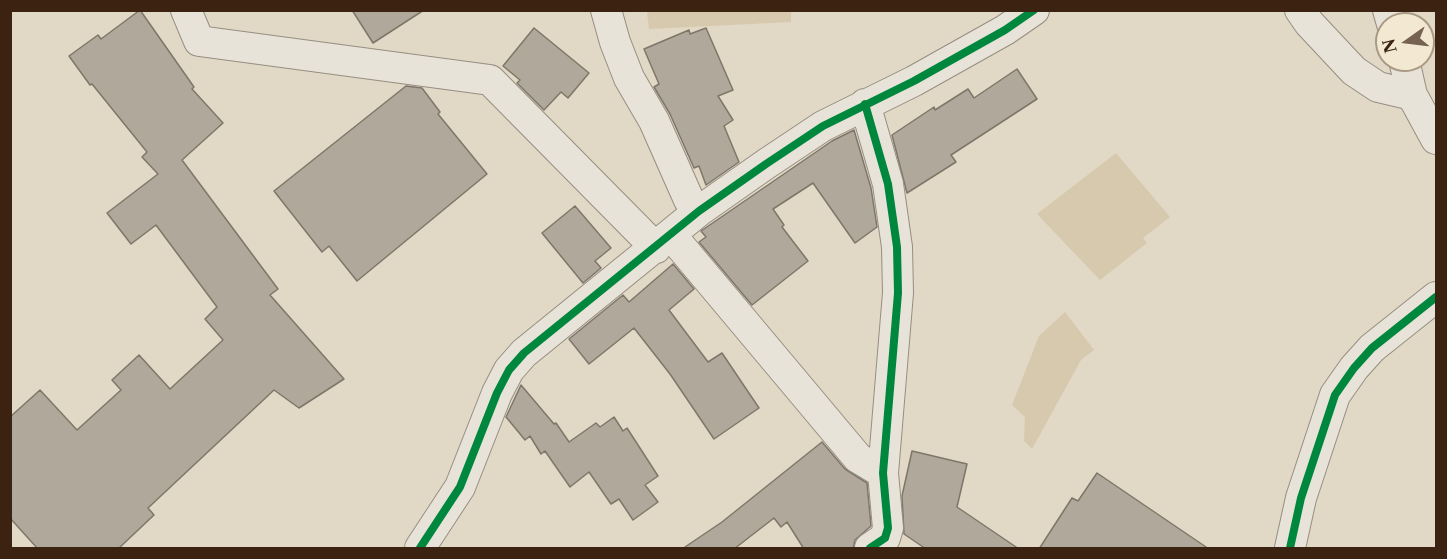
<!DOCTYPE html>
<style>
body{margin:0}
#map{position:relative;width:1447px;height:559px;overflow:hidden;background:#e1d8c5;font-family:"Libre Caslon Text",serif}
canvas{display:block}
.frame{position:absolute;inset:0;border:12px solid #3c2311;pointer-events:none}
.north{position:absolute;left:1375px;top:12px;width:60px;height:60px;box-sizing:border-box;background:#f3e9d2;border:2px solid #aa9a85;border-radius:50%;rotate:256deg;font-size:16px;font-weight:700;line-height:24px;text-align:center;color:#3c2311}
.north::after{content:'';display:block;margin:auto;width:21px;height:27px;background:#766250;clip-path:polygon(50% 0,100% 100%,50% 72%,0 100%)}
</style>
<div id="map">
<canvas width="1447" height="559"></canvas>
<div class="frame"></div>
<div class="north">N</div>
</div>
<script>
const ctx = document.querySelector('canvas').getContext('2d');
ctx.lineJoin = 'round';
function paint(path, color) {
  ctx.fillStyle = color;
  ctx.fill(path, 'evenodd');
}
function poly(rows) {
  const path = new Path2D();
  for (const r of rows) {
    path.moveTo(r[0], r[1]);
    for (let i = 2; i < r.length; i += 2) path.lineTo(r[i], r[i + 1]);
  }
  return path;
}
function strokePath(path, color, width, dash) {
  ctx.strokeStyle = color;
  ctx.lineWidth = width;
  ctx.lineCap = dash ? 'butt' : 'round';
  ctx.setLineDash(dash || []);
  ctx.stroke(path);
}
const green = poly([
 [647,11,791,11,791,22,649,29],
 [1116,153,1170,217,1143,238,1147,243,1100,280,1037,214],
 [1065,312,1094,350,1081,360,1032,449,1024,441,1025,417,1012,405,1039,336]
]);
const building = poly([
 [140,10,194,87,192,89,223,123,182,160,278,289,270,295,344,379,299,408,274,390,148,508,154,515,118,549,38,549,10,518,10,417,40,390,77,430,121,390,112,380,139,355,170,389,223,340,205,319,217,307,156,225,131,244,107,213,158,174,142,157,147,152,92,84,90,85,69,56,98,35,101,39,140,10],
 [352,10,424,10,373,43,352,10],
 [534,28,589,73,568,98,561,92,544,110,517,83,520,80,503,66,534,28],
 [706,28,733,90,718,96,733,120,724,126,739,162,706,185,699,166,694,168,670,114,654,87,659,84,644,49,689,30,690,34,706,28],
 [1017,69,1037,99,951,155,956,162,907,193,892,135,934,107,935,110,968,89,974,98,1017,69],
 [406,86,422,88,440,112,438,114,487,174,357,281,329,246,322,252,274,191,406,86],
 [854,130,871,188,877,227,855,243,813,183,773,209,784,225,782,227,808,261,752,305,699,242,706,237,701,231,832,141,854,130],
 [575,206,611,248,595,261,601,268,583,283,542,233,575,206],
 [673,264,694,289,669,310,708,362,722,353,759,408,714,439,670,374,634,328,589,364,569,339,623,295,629,302,673,264],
 [521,385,554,424,556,423,569,442,596,423,600,427,614,417,623,431,627,428,658,476,645,485,658,502,633,520,619,499,611,504,589,472,570,487,545,451,541,454,530,436,525,440,506,417,521,385],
 [822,442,845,469,867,483,871,526,855,540,853,549,804,549,787,522,781,527,774,518,734,549,682,549,722,522,822,442],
 [912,451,967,464,957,507,1019,549,926,549,904,534,902,496,912,451],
 [1097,473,1209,549,1039,549,1072,498,1078,501,1097,473]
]);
const minor = poly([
 [186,10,199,41,490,80,656,248],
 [606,10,615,42,629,78,654,121,689,200,699,211],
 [1300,10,1309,23,1354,71,1378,87,1412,95],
 [1388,10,1392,24],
 [1404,60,1412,95,1436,139],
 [865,104,888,184,897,247,898,293,883,473,888,528,885,538,870,548],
 [671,235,858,458,883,473],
 [420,548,460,487,497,393,509,370,524,353,699,211,766,164,823,126,914,81,1005,30,1034,10],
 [1290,548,1301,498,1335,395,1354,368,1372,348,1436,297]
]);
const cycleway = poly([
 [865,104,888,184,897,247,898,293,883,473,888,528,885,538,870,548],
 [420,548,460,487,497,393,509,370,524,353,699,211,766,164,823,126,914,81,1005,30,1034,10],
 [1290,548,1301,498,1335,395,1354,368,1372,348,1436,297]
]);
paint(green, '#d7c9ae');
paint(building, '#b0a89b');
strokePath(building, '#7f766a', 1.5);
strokePath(minor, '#968e81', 32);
strokePath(minor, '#e7e3d9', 30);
strokePath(cycleway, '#00873e', 8);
</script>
